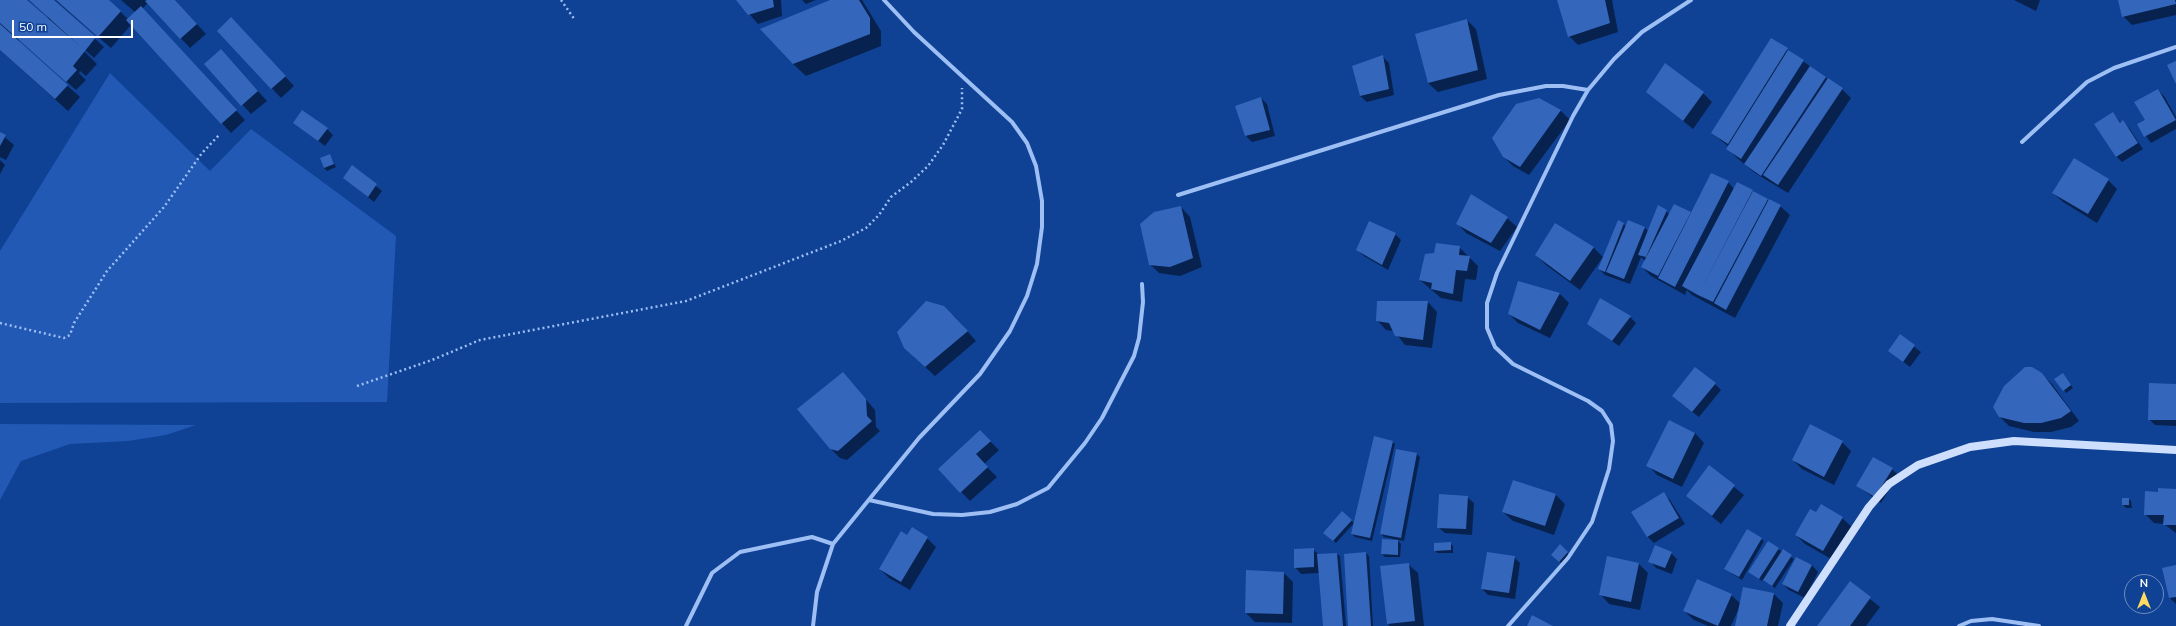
<!DOCTYPE html>
<style>
body{margin:0}
#map{position:relative;width:2176px;height:626px;overflow:hidden;background:#0f4195;font-family:Mulish,sans-serif}
canvas{display:block}
.north{position:absolute;left:2124px;top:574px;width:40px;height:40px;box-sizing:border-box;background:#0f4195;border:1px solid #6f8dbf;border-radius:50%;rotate:0deg;font-size:11px;font-weight:700;line-height:16px;text-align:center;color:#fff}
.north::after{content:'';display:block;margin:auto;width:14px;height:18px;background:#ffdc60;clip-path:polygon(50% 0,100% 100%,50% 72%,0 100%)}
.scale{position:absolute;left:12px;top:20px;width:121px;height:18px;box-sizing:border-box;border:2px solid #fff;border-top:0;padding-left:5px;font-size:12px;line-height:14px;white-space:nowrap;color:#fff;-webkit-text-stroke:3px #0f4195;paint-order:stroke}
</style>
<div id="map">
<canvas width="2176" height="626"></canvas>
<div class="north">N</div>
<div class="scale">50 m</div>
</div>
<script>
const ctx = document.querySelector('canvas').getContext('2d');
ctx.lineJoin = 'round';
function paint(path, color) {
  ctx.fillStyle = color;
  ctx.fill(path, 'evenodd');
}
function poly(rows) {
  const path = new Path2D();
  for (const r of rows) {
    path.moveTo(r[0], r[1]);
    for (let i = 2; i < r.length; i += 2) path.lineTo(r[i], r[i + 1]);
  }
  return path;
}
function strokePath(path, color, width, dash) {
  ctx.strokeStyle = color;
  ctx.lineWidth = width;
  ctx.lineCap = dash ? 'butt' : 'round';
  ctx.setLineDash(dash || []);
  ctx.stroke(path);
}
const green = poly([
 [110,73,210,171,251,129,396,236,387,402,0,403,0,251],
 [0,424,196,425,166,435,128,441,70,444,21,461,0,500]
]);
const shadow = poly([
 [0,0,26,0,47,18,48,17,29,0,52,0,104,47,94,58,85,50,84,51,97,64,86,76,80,71,79,73,86,80,76,90,19,40,18,41,80,97,68,111,0,50],
 [55,0,108,0,128,19,136,13,121,0,175,0,206,34,190,48,148,3,142,9,245,120,231,133,131,25,111,48],
 [737,0,781,0,782,16,758,24],
 [802,0,816,0,806,4],
 [833,0,862,0,881,31,881,46,806,76,793,64],
 [1558,0,1612,0,1618,32,1578,45,1569,36],
 [2014,0,2040,0,2036,11],
 [2119,0,2176,0,2176,15,2132,25,2123,16],
 [1467,20,1476,29,1487,79,1438,92,1428,83],
 [240,28,294,86,281,98,218,31],
 [1772,39,1842,89,1851,98,1788,193,1755,173,1737,158,1728,149,1729,147,1712,133],
 [1383,57,1389,63,1394,95,1367,102,1360,96],
 [230,60,267,101,251,114,205,64],
 [2158,90,2164,96,2176,117,2176,129,2151,143,2138,125,2146,121],
 [1647,92,1703,93,1712,102,1693,129],
 [1261,98,1267,104,1275,136,1252,142,1246,136,1237,107],
 [1538,99,1561,111,1570,120,1529,175,1513,166,1503,156],
 [2113,113,2121,123,2123,122,2129,128,2143,149,2122,162,2116,156],
 [295,123,327,129,333,135,325,146],
 [0,133,14,145,6,160,0,157],
 [330,155,336,167,327,171,324,168],
 [0,160,5,165,0,174],
 [352,167,382,191,374,202,344,178],
 [2108,180,2117,189,2097,223,2063,202,2053,193],
 [1728,182,1734,189,1752,191,1780,206,1790,215,1735,318,1692,295,1687,290,1685,295,1651,276,1642,267,1645,261,1641,257,1630,284,1605,275,1599,269,1618,221,1626,226,1644,227,1649,232,1666,211,1670,215,1675,205,1692,214],
 [1181,207,1190,217,1202,267,1180,276,1159,273,1150,264],
 [1507,218,1517,227,1500,251,1466,233,1457,223],
 [1555,225,1594,248,1603,257,1580,290,1546,265,1536,255],
 [1395,234,1401,240,1388,270,1364,256,1357,250],
 [1459,247,1478,266,1476,280,1465,279,1462,302,1441,298,1420,280,1434,254],
 [1519,282,1560,294,1569,303,1550,338,1518,323,1509,314],
 [1378,302,1428,302,1437,312,1432,348,1405,345,1394,331,1386,330,1377,320],
 [954,316,976,341,935,376,914,357],
 [1630,317,1636,323,1619,346,1588,324],
 [1900,336,1921,352,1910,367,1889,351],
 [843,373,875,410,876,427,880,431,847,460,840,458,830,448],
 [2042,374,2052,384,2079,421,2071,427,2051,432,2034,432,2009,426,2000,417],
 [2065,377,2073,388,2066,393,2064,390],
 [1715,384,1721,390,1699,417,1679,402],
 [2176,385,2176,426,2155,425,2149,419],
 [1695,433,1704,443,1682,487,1657,475,1648,465],
 [989,440,999,450,984,464,997,477,970,501,939,469],
 [1392,441,1395,444,1372,541,1355,537,1352,534],
 [1842,442,1851,451,1834,485,1802,469,1793,460],
 [1397,451,1417,454,1420,457,1404,541,1384,537,1381,534],
 [1709,467,1744,495,1721,524,1687,496],
 [1892,469,1898,475,1881,503,1857,486],
 [2176,490,2176,533,2164,524,2154,523,2145,514,2159,493],
 [1555,494,1565,504,1554,535,1513,521,1503,512],
 [1663,494,1670,500,1685,524,1654,543,1648,537,1633,512],
 [1467,497,1474,503,1472,535,1445,533,1438,527],
 [2129,499,2131,501,2132,508,2126,508,2123,505],
 [1342,512,1354,523,1336,543,1324,533],
 [1816,514,1842,518,1852,527,1833,560,1805,544,1796,535],
 [907,536,927,538,936,547,910,590,889,578,880,569],
 [1761,539,1764,541,1742,580,1725,569],
 [1383,540,1398,541,1401,544,1400,557,1385,557,1382,554],
 [1450,543,1453,546,1453,553,1437,553,1435,550],
 [1560,546,1570,555,1562,564,1555,558],
 [1313,549,1319,555,1337,554,1340,556,1346,626,1324,626,1320,573,1301,574,1295,567],
 [1778,549,1794,559,1775,588,1763,579,1762,581,1752,574],
 [1366,553,1369,556,1373,626,1349,626],
 [1671,553,1677,559,1672,574,1656,568,1650,561],
 [1514,557,1520,563,1515,599,1488,595,1482,589],
 [1608,558,1639,564,1648,573,1640,610,1609,604,1600,594],
 [1796,558,1812,565,1818,572,1805,598,1789,590,1783,584],
 [1408,564,1418,573,1424,626,1390,626,1388,624],
 [2176,566,2176,604,2170,598],
 [1284,573,1293,582,1292,623,1255,622,1246,613],
 [1850,583,1880,607,1866,626,1818,626],
 [1774,594,1783,603,1778,626,1736,626,1739,608,1731,626,1708,626,1694,620,1684,611,1731,595,1741,604]
]);
const building = poly([
 [0,0,27,0,81,47,29,0,54,0,96,37,73,66,77,70,66,82,0,23],
 [56,0,109,0,121,11,98,37],
 [147,0,175,0,197,24,180,39,145,1],
 [736,0,773,0,774,7,748,15],
 [830,0,859,0,870,18,870,34,793,64,760,29],
 [1557,0,1605,0,1610,23,1568,37],
 [2118,0,2175,0,2176,4,2122,17],
 [141,6,237,110,221,124,126,20],
 [231,17,286,76,271,89,217,31],
 [1467,19,1478,70,1428,83,1415,34],
 [0,24,68,85,55,99,0,50],
 [1771,38,1788,48,1728,144,1711,133],
 [221,49,258,91,241,106,204,64],
 [1788,50,1804,60,1741,159,1726,149],
 [1383,55,1389,89,1360,96,1352,66],
 [2176,61,2176,84,2167,65],
 [1665,63,1704,92,1683,121,1646,92],
 [1810,66,1826,77,1761,176,1744,164],
 [1828,78,1843,88,1778,185,1763,175],
 [2158,89,2176,120,2144,137,2137,124,2145,120,2134,102],
 [1261,97,1270,130,1245,136,1235,106],
 [1539,98,1561,110,1520,167,1503,157,1492,138,1516,104],
 [302,110,328,128,318,141,293,123],
 [2113,112,2120,123,2123,120,2138,143,2116,157,2094,124],
 [0,132,6,135,0,146],
 [330,154,334,164,324,168,320,158],
 [2074,158,2109,179,2088,214,2052,193],
 [352,165,377,184,368,197,343,178],
 [1711,173,1729,181,1675,287,1658,278],
 [1737,182,1753,190,1698,295,1682,286],
 [1753,191,1768,199,1713,302,1698,295],
 [1471,194,1508,217,1491,243,1456,224],
 [1769,199,1781,205,1726,310,1714,303],
 [1674,204,1691,212,1658,276,1641,267],
 [1658,205,1667,210,1646,257,1638,255],
 [1181,206,1193,258,1170,267,1149,265,1140,224,1154,212],
 [1618,220,1624,223,1605,272,1598,269],
 [1628,220,1645,227,1624,279,1606,272],
 [1369,221,1396,233,1382,265,1356,250],
 [1555,223,1594,247,1570,281,1535,255],
 [1436,243,1460,246,1459,255,1470,256,1467,271,1456,270,1453,294,1431,289,1432,283,1419,280,1425,254,1434,253],
 [1518,281,1560,293,1540,330,1508,314],
 [1600,298,1631,316,1612,341,1587,324],
 [926,301,944,306,968,331,925,367,904,348,897,332],
 [1377,301,1428,301,1423,340,1395,336,1389,323,1376,321],
 [1900,334,1915,345,1903,362,1888,351],
 [1695,367,1716,383,1692,412,1672,396],
 [2025,367,2032,367,2042,373,2071,411,2061,418,2041,423,2024,423,1999,417,1993,407,2004,386],
 [843,372,866,399,867,416,872,421,838,451,830,449,797,409],
 [2063,373,2071,385,2063,391,2054,379],
 [2149,383,2176,384,2176,420,2148,420],
 [1669,420,1695,433,1673,479,1646,466],
 [1810,424,1843,441,1824,477,1792,460],
 [980,430,991,441,976,454,988,467,960,493,938,469],
 [1374,436,1393,441,1370,538,1351,534],
 [1396,449,1417,453,1401,538,1380,534],
 [1873,457,1893,468,1875,497,1856,486],
 [1709,465,1735,485,1712,516,1686,496],
 [1513,480,1556,494,1545,526,1502,512],
 [2158,488,2176,489,2176,525,2163,525,2164,515,2144,515,2145,491,2158,492],
 [1664,492,1679,518,1647,537,1631,512],
 [1439,494,1468,496,1466,529,1437,528],
 [2122,498,2129,498,2129,505,2122,505],
 [1821,504,1843,517,1823,551,1795,535,1810,509,1816,512],
 [1342,511,1352,520,1333,541,1323,533],
 [912,527,928,537,901,582,879,569,901,531,907,535],
 [1747,529,1762,538,1739,577,1724,569],
 [1382,539,1398,540,1398,555,1381,554],
 [1768,541,1779,548,1759,579,1748,572],
 [1451,542,1451,550,1434,551,1434,543],
 [1560,544,1568,552,1559,562,1551,555],
 [1655,545,1672,552,1665,568,1648,562],
 [1314,548,1314,567,1294,568,1294,549],
 [1783,549,1792,555,1772,586,1763,580],
 [1366,552,1371,626,1348,626,1344,554],
 [1487,552,1515,556,1509,593,1481,589],
 [1337,553,1343,626,1323,626,1317,554],
 [1607,556,1639,563,1631,602,1599,595],
 [1796,557,1812,565,1798,592,1782,584],
 [1409,563,1415,621,1387,624,1380,566],
 [2176,565,2176,597,2169,598,2162,568],
 [1246,570,1284,572,1283,614,1245,613],
 [1697,579,1732,594,1718,626,1683,611],
 [1850,581,1871,597,1850,626,1817,626],
 [1743,587,1774,593,1767,626,1735,626],
 [1532,615,1553,626,1527,626]
]);
const path = poly([
 [561,0,575,20],
 [0,323,64,338,70,335,74,323,107,271,164,207,202,153,220,134],
 [357,386,432,360,480,340,686,301,841,241,866,228,879,215,891,197,911,182,928,166,943,145,962,109,962,88]
]);
const street = poly([
 [2022,142,2087,82,2114,68,2176,47],
 [1178,195,1499,95,1546,86,1563,86,1588,90],
 [869,500,933,514,962,515,990,512,1017,504,1048,488,1085,443,1102,418,1134,356,1139,338,1143,302,1142,284],
 [686,626,712,573,740,552,812,537,833,544],
 [813,626,817,592,833,544,919,438,980,374,1010,331,1027,296,1037,264,1042,227,1042,201,1036,166,1027,143,1012,122,914,32,884,0],
 [1508,626,1568,558,1592,522,1609,469,1613,441,1611,425,1602,411,1588,401,1513,364,1495,347,1487,328,1487,303,1497,273,1573,116,1588,90,1614,59,1642,32,1691,0],
 [1959,626,1971,621,1992,619,2039,626]
]);
const secondary = poly([
 [1790,626,1869,507,1889,484,1918,465,1970,447,2014,441,2176,450]
]);
paint(green, '#2159b5');
paint(shadow, '#0007');
paint(building, '#3467bc');
strokePath(path, '#9dbff4', 2.5, [2, 3]);
strokePath(street, '#9dbff4', 4);
strokePath(secondary, '#cddffd', 8);
</script>
